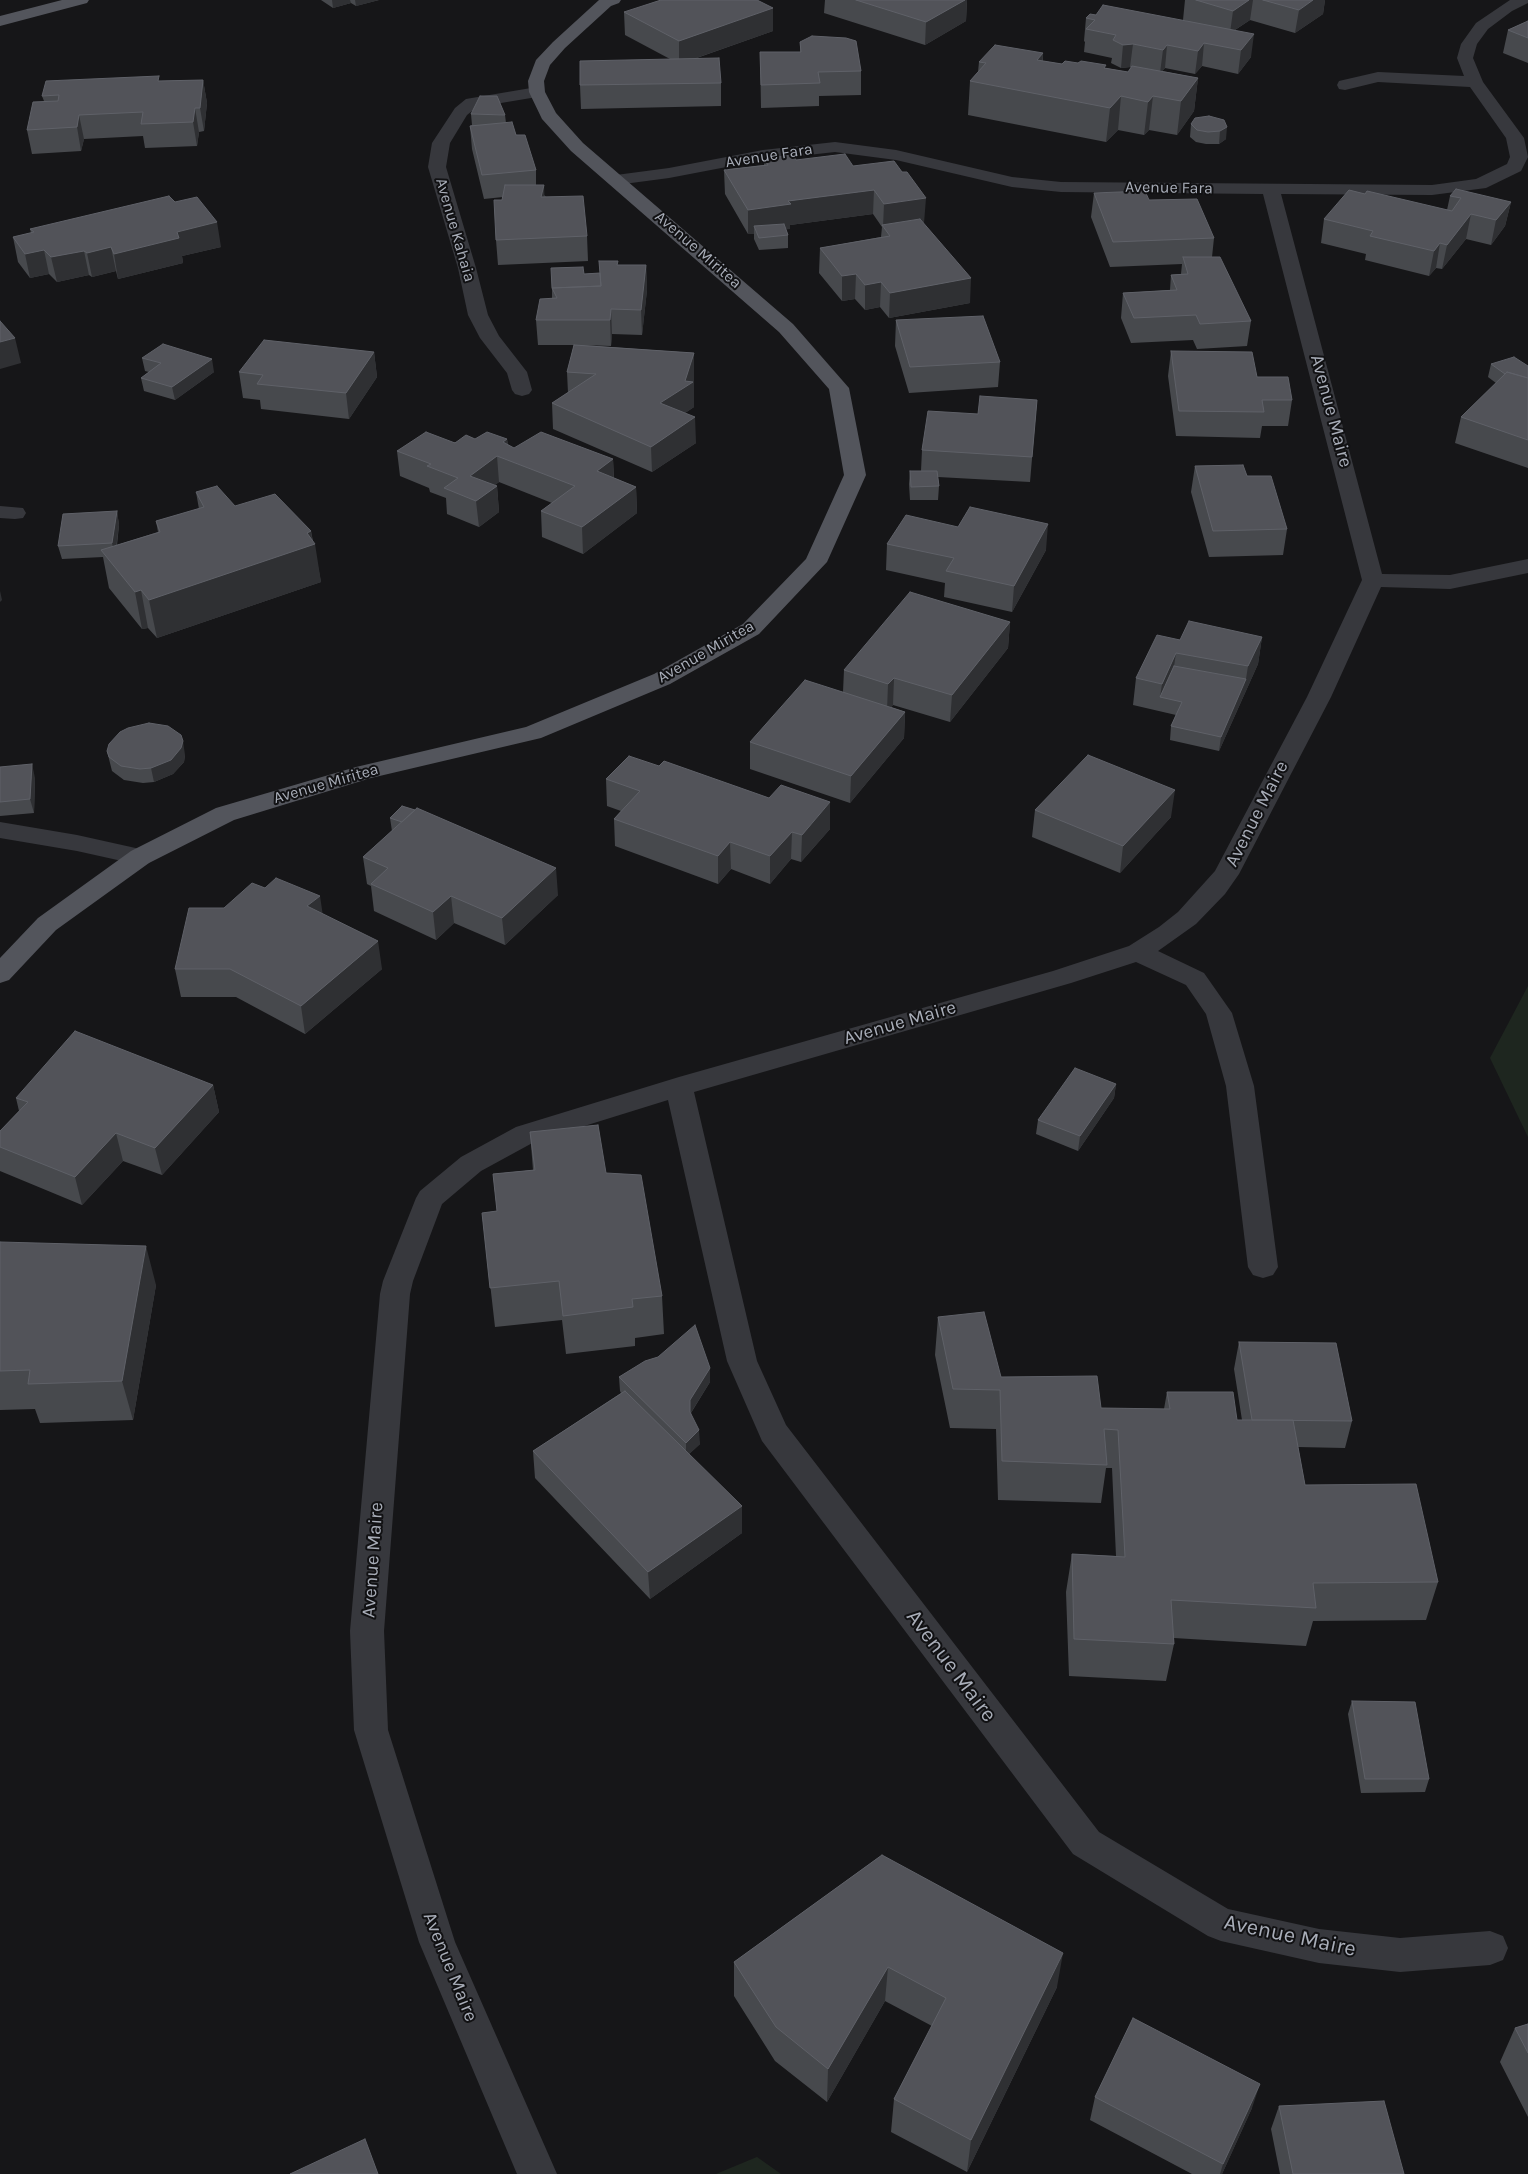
<!DOCTYPE html>
<style>
body{margin:0}
canvas{display:block;background:#161618}
</style>
<canvas width="1528" height="2174"></canvas>
<script>
const ctx = document.querySelector('canvas').getContext('2d');
ctx.lineJoin = 'round';
function paint(path, color) {
  ctx.fillStyle = color;
  ctx.fill(path, 'evenodd');
}
function poly(rows) {
  const path = new Path2D();
  for (const r of rows) {
    path.moveTo(r[0], r[1]);
    for (let i = 2; i < r.length; i += 2) path.lineTo(r[i], r[i + 1]);
  }
  return path;
}
function strokePath(path, color, width, dash) {
  ctx.strokeStyle = color;
  ctx.lineWidth = width;
  ctx.lineCap = dash ? 'butt' : 'round';
  ctx.setLineDash(dash || []);
  ctx.stroke(path);
}
function drawText(font, color, halo, rows, align = 'center') {
  ctx.font = font + ' Karla,sans-serif';
  ctx.lineWidth = 4;
  ctx.setLineDash([]);
  ctx.textBaseline = 'middle';
  ctx.strokeStyle = halo;
  ctx.fillStyle = color;
  for (const [text, x, y, turn = 0] of rows) {
    ctx.save();
    ctx.translate(x, y);
    ctx.rotate((+turn || 0) * Math.PI / 180);
    ctx.textAlign = isNaN(turn) ? turn : align;
    if (halo) ctx.strokeText(text, 0, 0);
    ctx.fillText(text, 0, 0);
    ctx.restore();
  }
}
const green = poly([
 [1528,986,1528,1137,1490,1058],
 [757,2157,781,2174,716,2174]
]);
const minor = poly([
 [1510,0,1528,0,1528,3,1512,11,1488,29,1477,44,1473,58,1483,82,1524,138,1528,157,1521,171,1486,188,1432,195,1281,194,1382,574,1450,575,1528,559,1528,573,1450,589,1381,587,1331,697,1239,874,1225,894,1196,924,1158,951,1204,973,1232,1013,1254,1086,1278,1267,1273,1275,1263,1278,1253,1275,1248,1267,1226,1086,1206,1014,1186,985,1136,962,1071,983,694,1092,757,1361,786,1425,1099,1832,1228,1909,1319,1929,1400,1938,1490,1931,1503,1936,1508,1948,1503,1960,1490,1965,1400,1972,1319,1963,1221,1941,1208,1936,1073,1854,762,1441,727,1361,668,1100,536,1141,481,1171,442,1204,413,1281,410,1294,384,1631,388,1730,455,1942,557,2174,517,2174,419,1942,354,1730,350,1631,380,1294,383,1281,416,1198,420,1191,461,1157,516,1127,679,1077,1053,971,1129,946,1159,927,1178,912,1215,871,1307,697,1362,580,1263,194,1061,192,1012,187,896,160,835,152,763,160,669,178,616,185,610,184,607,180,610,176,616,175,669,168,763,150,835,142,896,150,1012,177,1061,182,1432,185,1476,179,1507,164,1510,157,1506,138,1470,87,1378,82,1345,90,1339,89,1337,85,1339,81,1378,72,1464,76,1457,58,1461,44,1476,23,1510,0],
 [537,87,543,88,545,92,543,96,477,107,467,115,450,143,446,167,476,268,488,315,499,336,527,372,532,390,529,394,522,396,515,394,512,390,507,373,480,338,468,315,458,268,428,167,432,143,455,108,466,99,537,87],
 [0,506,23,508,26,513,23,518,15,519,0,518,0,506],
 [0,822,77,835,149,851,153,857,149,863,140,865,77,851,0,838,0,822]
]);
const major = poly([
 [62,0,89,0,87,3,0,26,0,16,62,0],
 [599,0,621,0,619,3,611,6,565,48,550,65,544,81,545,92,556,113,583,143,793,324,849,388,866,475,827,562,759,634,670,684,541,738,371,778,234,820,149,863,56,930,9,980,0,983,0,958,38,918,131,851,216,808,356,767,526,727,654,674,743,624,806,559,844,475,829,389,779,332,571,151,542,119,529,92,528,81,536,60,553,42,599,0]
]);
const wall = poly([
 [321,0,379,0,356,6,351,3,333,8],
 [825,0,967,0,966,21,925,45,824,13],
 [1185,0,1325,0,1323,14,1295,33,1250,20,1235,30,1251,57,1238,74,1202,66,1195,74,1165,68,1162,71,1198,78,1194,111,1177,135,1149,130,1144,135,1118,130,1106,142,968,115,970,81,978,72,979,62,1043,53,1043,61,1062,64,1106,68,1128,72,1131,67,1121,68,1111,63,1112,58,1084,52,1085,42,1084,41,1086,18,1096,15,1190,22,1183,20],
 [624,12,773,31,694,59,721,83,721,106,581,109,580,85,670,59,625,35],
 [1528,21,1528,63,1503,53,1508,30],
 [800,42,861,71,861,95,819,96,819,106,761,108,760,52,800,52],
 [203,80,207,103,204,131,199,132,197,146,145,148,143,136,84,139,81,151,32,154,27,130,44,101,42,96,160,81],
 [471,114,505,115,506,123,516,135,536,170,536,185,545,196,587,236,588,261,498,265,496,240,503,197,484,199,472,149,470,126,472,125],
 [1209,116,1226,139,1219,144,1206,144,1196,142,1190,137,1191,124],
 [764,159,796,160,853,166,924,223,923,223,970,303,889,318,880,307,865,310,855,299,842,301,819,273,820,248,881,237,882,227,873,214,790,225,790,229,786,229,788,235,788,248,759,250,754,239,754,234,748,234,725,194,724,170,764,165],
 [1094,193,1149,200,1214,238,1212,257,1251,321,1247,346,1197,349,1193,340,1131,343,1121,318,1123,293,1170,290,1171,275,1181,274,1182,264,1110,267,1091,217],
 [1365,194,1447,210,1450,196,1511,202,1505,226,1491,245,1466,239,1442,269,1436,268,1429,276,1365,260,1366,254,1321,243,1324,219],
 [30,229,221,247,182,256,183,263,118,279,116,271,92,277,89,275,57,282,49,274,30,278,18,262,13,237,31,233],
 [599,261,618,265,646,265,647,290,642,335,612,334,611,346,583,345,694,353,694,407,685,413,696,443,652,472,553,429,552,403,568,393,567,372,574,345,538,345,536,320,552,298,552,288,584,274,600,273],
 [896,320,1000,362,998,387,909,393,895,346],
 [1171,351,1257,377,1292,400,1288,426,1262,426,1260,438,1176,436,1168,376],
 [374,352,377,377,349,419,261,409,260,400,243,398,239,372],
 [142,358,214,372,175,400,144,391,141,378,149,372,145,371],
 [1491,364,1528,366,1528,468,1455,443,1461,417,1496,383,1488,377],
 [1037,400,1030,482,938,477,939,486,938,500,910,500,909,484,910,471,921,471,922,450,978,414],
 [475,439,507,439,508,445,514,448,613,459,614,478,636,487,637,513,583,554,542,537,541,511,552,503,499,482,495,485,497,486,499,512,479,527,447,514,446,498,430,492,429,488,400,476,397,451],
 [1195,466,1247,476,1287,529,1283,555,1209,557,1191,492],
 [196,492,235,506,311,531,321,582,157,638,148,628,142,629,109,588,103,557,62,559,58,546,117,511,119,525,117,545,158,532,156,521,199,509],
 [887,544,1046,550,1012,612,944,597,945,583,886,570],
 [1010,622,1008,648,950,722,893,705,891,707,905,712,904,738,850,803,750,769,750,742,843,692,844,670],
 [1262,637,1258,664,1219,751,1170,740,1171,726,1176,715,1133,705,1136,678,1180,640],
 [107,751,185,755,184,762,173,774,154,782,143,783,124,780,112,771],
 [0,767,35,778,34,813,0,816],
 [606,779,830,829,801,862,791,859,770,884,731,869,718,884,615,846,614,819,621,811,607,806],
 [402,806,558,895,505,945,454,923,436,940,374,911,371,886,367,884,363,857,392,831,390,818],
 [1035,810,1171,817,1120,873,1032,837],
 [322,913,382,969,305,1034,236,997,181,997,175,969],
 [1116,1084,1114,1098,1078,1151,1036,1134,1038,1120],
 [213,1085,219,1112,162,1175,123,1161,82,1205,0,1171,0,1131,19,1111,16,1098],
 [530,1132,606,1173,662,1296,664,1334,635,1338,635,1346,566,1354,562,1320,495,1327,482,1213,497,1211,493,1174,533,1170],
 [0,1242,156,1285,133,1420,40,1423,35,1409,0,1410],
 [938,1317,1001,1377,1101,1408,1164,1409,1167,1392,1237,1420,1242,1420,1234,1369,1239,1342,1352,1421,1345,1448,1298,1447,1305,1485,1438,1582,1426,1620,1313,1621,1306,1646,1174,1638,1174,1644,1166,1681,1069,1676,1066,1592,1072,1554,1116,1556,1112,1468,1106,1468,1101,1503,998,1500,996,1429,950,1428,935,1355],
 [710,1368,710,1382,691,1413,700,1444,689,1454,742,1533,650,1599,535,1478,533,1451,621,1393,620,1391,619,1377],
 [1352,1701,1429,1779,1425,1792,1361,1793,1348,1714],
 [882,1855,1057,1987,967,2172,891,2132,894,2099,932,2026,885,2001,827,2102,775,2061,734,1996,734,1962],
 [1528,2024,1528,2117,1500,2062,1515,2028],
 [1095,2097,1252,2108,1222,2174,1192,2174,1090,2120],
 [1279,2106,1404,2174,1280,2174,1271,2129]
]);
const shadedWall = poly([
 [332,0,350,0,351,3,333,8],
 [355,0,379,0,356,6],
 [965,0,967,0,966,21,925,45,926,22],
 [1249,0,1253,0,1250,20,1230,33,1233,11],
 [1304,0,1325,0,1323,14,1295,33,1299,10],
 [773,8,773,31,679,64,679,41],
 [1254,34,1251,57,1238,74,1241,50],
 [1204,43,1202,66,1195,74,1198,51],
 [1133,44,1130,67,1121,68,1123,45],
 [1167,45,1165,68,1160,73,1163,50],
 [1043,53,1041,87,1037,60],
 [1198,78,1194,111,1177,135,1181,101],
 [203,80,207,103,204,131,200,108],
 [1121,96,1118,130,1106,142,1110,108],
 [1153,96,1149,130,1144,135,1148,102],
 [195,108,199,132,197,146,193,122],
 [79,115,84,139,81,151,77,127],
 [1227,127,1226,139,1219,144,1220,131],
 [544,185,545,209,541,197],
 [874,190,873,214,790,225,790,229,757,233,754,226,754,234,748,234,748,210,788,201],
 [926,198,924,223,884,228,883,227,884,204],
 [1511,202,1505,226,1491,245,1496,220],
 [1471,214,1466,239,1442,269,1447,245],
 [217,222,221,247,182,256,183,263,118,279,114,254,177,232],
 [1440,243,1436,268,1429,276,1434,251],
 [111,247,116,271,92,277,87,253],
 [44,250,49,274,30,278,25,254],
 [84,251,89,275,57,282,51,257],
 [646,265,647,290,642,335,641,310],
 [856,274,855,299,842,301,842,276],
 [971,278,970,303,889,318,890,293],
 [881,282,880,307,865,310,865,285],
 [611,309,612,334,611,346,610,320],
 [15,338,21,363,0,369,0,342],
 [374,352,377,377,349,419,346,393],
 [694,353,694,407,661,429,660,403,685,381],
 [212,359,214,372,175,400,172,387],
 [695,417,696,443,652,472,651,447],
 [507,439,509,461,503,442],
 [497,456,499,482,475,500,470,476],
 [613,459,614,485,597,471],
 [497,486,499,512,479,527,476,501],
 [636,487,637,513,583,554,582,527],
 [117,511,119,525,115,556,112,543],
 [1048,524,1046,550,1012,612,1014,586],
 [311,531,313,545,315,544,321,582,157,638,149,600],
 [141,590,148,628,142,629,135,592],
 [0,591,2,600,0,602],
 [1010,622,1008,648,950,722,952,695],
 [1262,637,1258,664,1219,751,1221,737,1246,679,1248,666],
 [1176,653,1172,680,1160,697,1162,684],
 [894,678,893,705,887,711,888,684],
 [905,712,904,738,850,803,851,776],
 [183,741,185,755,184,762,173,774,154,782,151,768],
 [32,764,35,778,34,813,30,799],
 [1175,790,1171,817,1120,873,1123,846],
 [830,802,830,829,801,862,802,835],
 [792,832,791,859,770,884,770,856],
 [730,842,731,869,718,884,718,856],
 [556,868,558,895,505,945,502,918],
 [320,896,324,923,307,906],
 [451,896,454,923,436,940,433,912],
 [378,941,382,969,305,1034,301,1006],
 [1116,1084,1114,1098,1078,1151,1080,1136],
 [213,1085,219,1112,162,1175,155,1148],
 [116,1133,123,1161,82,1205,75,1177],
 [146,1246,156,1285,133,1420,122,1381],
 [710,1368,710,1382,690,1414,690,1400],
 [699,1430,700,1444,686,1457,686,1443],
 [742,1506,742,1533,650,1599,648,1572],
 [1063,1953,1057,1987,967,2172,971,2140],
 [888,1967,885,2001,827,2102,828,2069],
 [1260,2084,1252,2108,1222,2174,1220,2174,1223,2164]
]);
const building = poly([
 [661,0,757,0,773,8,679,41,624,12,661,0],
 [856,0,965,0,926,22,856,0],
 [1196,0,1249,0,1233,11,1196,0],
 [1263,0,1313,0,1299,10,1263,0],
 [1103,5,1254,34,1241,50,1204,43,1198,51,1167,45,1163,50,1133,44,1123,45,1113,40,1116,35,1086,29,1095,20,1086,18,1090,14,1096,15,1103,5],
 [1528,21,1528,38,1508,30,1528,21],
 [812,36,846,38,856,41,861,71,818,72,820,83,761,85,760,52,801,52,800,42,812,36],
 [995,45,1043,53,1037,60,1062,64,1065,61,1078,63,1081,61,1106,65,1104,68,1128,72,1132,66,1198,78,1181,101,1153,96,1148,102,1121,96,1110,108,970,81,986,63,979,62,995,45],
 [719,58,721,83,580,85,580,61,719,58],
 [159,76,158,81,203,80,200,108,195,108,193,122,141,124,143,112,79,115,77,127,27,130,33,102,58,101,59,95,42,96,46,81,159,76],
 [480,96,497,96,505,115,471,114,480,96],
 [1209,116,1224,120,1227,127,1220,131,1208,132,1197,130,1191,124,1195,118,1209,116],
 [512,122,516,135,525,135,536,170,482,175,470,126,512,122],
 [845,154,853,166,894,161,902,172,907,172,926,198,884,204,874,190,788,201,791,204,748,210,724,170,768,165,764,159,793,155,796,160,845,154],
 [505,185,544,185,541,197,583,196,587,236,496,240,494,200,502,200,505,185],
 [1456,189,1511,202,1496,220,1471,214,1447,245,1440,243,1434,251,1370,236,1373,231,1324,219,1349,190,1365,194,1367,191,1452,211,1461,198,1450,196,1456,189],
 [1145,191,1149,200,1197,199,1214,238,1113,242,1094,193,1145,191],
 [169,196,175,202,197,197,217,222,177,232,179,238,114,254,111,247,87,253,84,251,51,257,44,250,25,254,13,237,34,232,30,229,169,196],
 [920,219,971,278,890,293,881,282,865,285,856,274,842,276,820,248,890,236,882,225,920,219],
 [784,224,788,235,759,238,754,226,784,224],
 [1183,257,1220,257,1251,321,1200,324,1196,315,1134,318,1123,293,1177,290,1171,275,1188,274,1183,257],
 [599,261,618,261,617,265,646,265,641,310,611,309,610,320,536,320,540,299,557,298,552,288,601,286,599,261],
 [583,267,584,274,600,273,601,286,552,288,551,268,583,267],
 [983,316,1000,362,910,367,896,320,983,316],
 [0,321,15,338,0,342,0,321],
 [264,340,374,352,346,393,257,384,263,375,239,372,264,340],
 [163,344,212,359,172,387,141,378,161,363,142,358,163,344],
 [574,345,694,353,685,381,693,382,660,403,695,417,651,447,552,403,596,374,567,372,574,345],
 [1171,351,1252,352,1257,377,1288,377,1292,400,1262,400,1264,412,1179,411,1171,351],
 [1514,357,1528,366,1528,378,1507,372,1505,374,1491,364,1514,357],
 [1507,372,1528,378,1528,440,1461,417,1507,372],
 [980,396,1037,400,1032,457,922,450,928,411,978,414,980,396],
 [426,432,455,443,466,435,475,439,487,432,507,439,503,442,514,448,541,432,613,459,597,471,636,487,582,527,541,511,575,486,497,456,470,476,497,486,476,501,444,488,458,478,427,466,431,464,397,451,426,432],
 [1243,465,1247,476,1271,476,1287,529,1213,531,1195,466,1243,465],
 [910,471,937,471,939,486,911,487,910,471],
 [217,486,235,506,275,494,311,531,307,533,315,544,149,600,141,590,135,592,101,550,160,532,156,521,204,507,196,492,217,486],
 [970,507,1048,524,1014,586,946,571,954,558,887,544,906,515,958,527,970,507],
 [117,511,112,543,58,546,63,514,117,511],
 [910,592,1010,622,952,695,894,678,888,684,844,670,910,592],
 [1189,621,1262,637,1248,666,1176,653,1162,684,1136,678,1157,635,1180,640,1189,621],
 [1174,666,1246,679,1221,737,1171,726,1182,702,1160,697,1174,666],
 [805,680,905,712,851,776,750,742,805,680],
 [149,723,168,726,181,735,183,741,181,748,171,760,151,768,140,769,121,766,109,757,107,751,109,744,120,732,128,728,149,723],
 [1088,755,1175,790,1123,846,1035,810,1088,755],
 [629,756,659,766,664,761,769,798,781,785,830,802,802,835,792,832,770,856,730,842,718,856,614,819,640,791,606,779,629,756],
 [32,764,30,799,0,802,0,767,32,764],
 [402,806,415,810,402,822,390,818,402,806],
 [417,808,556,868,502,918,451,896,433,912,371,884,388,868,363,857,417,808],
 [276,878,320,896,307,906,378,941,301,1006,230,969,175,969,189,908,224,908,252,883,265,888,276,878],
 [75,1031,213,1085,155,1148,116,1133,75,1177,0,1147,0,1131,28,1102,16,1098,75,1031],
 [1075,1068,1116,1084,1080,1136,1038,1120,1075,1068],
 [598,1125,606,1173,641,1175,662,1296,632,1299,633,1307,563,1316,559,1281,490,1288,482,1213,497,1211,493,1174,535,1170,530,1132,598,1125],
 [0,1242,146,1246,122,1381,28,1384,30,1370,0,1371,0,1242],
 [984,1312,1001,1377,1097,1376,1101,1408,1170,1409,1167,1392,1233,1392,1237,1420,1293,1420,1305,1485,1416,1484,1438,1582,1313,1583,1316,1608,1171,1600,1174,1644,1074,1639,1072,1554,1125,1557,1118,1430,1104,1429,1107,1465,1002,1461,1000,1390,953,1389,938,1317,984,1312],
 [695,1325,710,1368,690,1400,690,1412,699,1430,686,1443,619,1377,645,1361,658,1357,695,1325],
 [1239,1342,1336,1343,1352,1421,1252,1420,1239,1342],
 [625,1391,742,1506,648,1572,533,1451,625,1391],
 [1352,1701,1415,1702,1429,1779,1365,1779,1352,1701],
 [882,1855,1063,1953,971,2140,894,2099,946,1998,888,1967,828,2069,776,2027,734,1962,882,1855],
 [1133,2018,1260,2084,1223,2164,1095,2097,1133,2018],
 [1528,2024,1528,2053,1515,2028,1528,2024],
 [1384,2101,1404,2174,1293,2174,1279,2106,1384,2101],
 [365,2139,378,2174,290,2174,365,2139]
]);
const farStreetnames = [
 ["Avenue Fara",769,156,-9],
 ["Avenue Fara",1169,188,1],
 ["Avenue Kahaia",455,230,74],
 ["Avenue Miritea",698,250,41],
 ["Avenue Miritea",706,652,-30],
 ["Avenue Miritea",326,784,-16]
];
const streetNames = [
 ["Avenue Maire",1331,411,75],
 ["Avenue Maire",1257,814,-63],
 ["Avenue Maire",900,1023,-16],
 ["Avenue Maire",373,1560,-86],
 ["Avenue Maire",450,1967,68]
];
const nearStreetnames = [
 ["Avenue Maire",951,1666,53],
 ["Avenue Maire",1290,1936,12]
];
paint(green, '#1e261f');
paint(minor, '#37383d');
paint(major, '#53555c');
paint(wall, '#47494d');
paint(shadedWall, '#2f3033');
paint(building, '#525359');
strokePath(building, '#5f6168', 1);
drawText('16px', '#a8adb8', '#111113', farStreetnames);
drawText('19px', '#a8adb8', '#111113', streetNames);
drawText('22px', '#a8adb8', '#111113', nearStreetnames);
</script>
